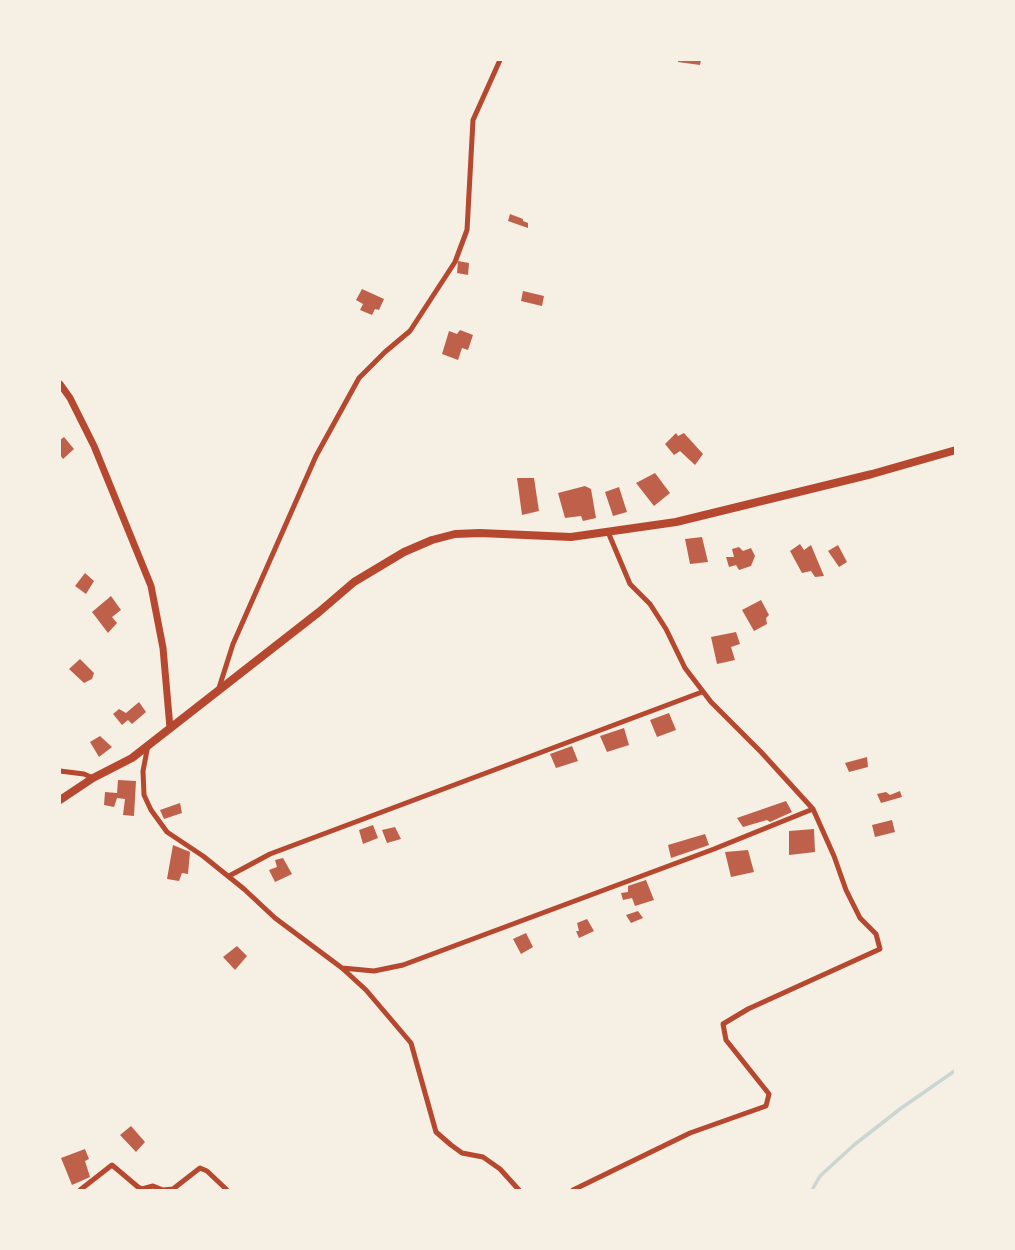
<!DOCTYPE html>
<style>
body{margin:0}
#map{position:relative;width:1015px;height:1250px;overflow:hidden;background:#f6efe4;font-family:"Asap Condensed",sans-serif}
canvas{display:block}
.frame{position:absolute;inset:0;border:61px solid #f6efe4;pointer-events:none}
</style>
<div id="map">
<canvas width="1015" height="1250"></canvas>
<div class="frame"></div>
</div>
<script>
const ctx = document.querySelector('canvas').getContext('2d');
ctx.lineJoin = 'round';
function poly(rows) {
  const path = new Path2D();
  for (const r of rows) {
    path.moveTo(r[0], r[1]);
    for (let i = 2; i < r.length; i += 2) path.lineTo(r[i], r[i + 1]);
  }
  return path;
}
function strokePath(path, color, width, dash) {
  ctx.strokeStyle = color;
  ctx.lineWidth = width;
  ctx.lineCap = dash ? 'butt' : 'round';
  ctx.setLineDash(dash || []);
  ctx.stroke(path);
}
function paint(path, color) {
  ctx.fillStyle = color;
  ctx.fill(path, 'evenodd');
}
const stream = poly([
 [812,1190,820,1176,854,1145,900,1109,956,1070]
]);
const building = poly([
 [678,60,701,60,700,65,678,62],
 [510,214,523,219,523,221,528,223,528,228,508,221],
 [458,261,469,263,468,275,457,273],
 [362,289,384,299,379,310,375,309,372,315,360,310,363,304,356,300],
 [523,291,544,296,542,306,521,301],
 [460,330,473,335,468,350,462,348,458,360,442,354,449,331,457,334],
 [676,433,678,436,684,433,703,454,695,465,680,451,674,455,665,444],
 [64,437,74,449,63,459,60,455,60,440],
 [655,473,670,493,654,506,636,483],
 [517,478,534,478,539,511,522,515],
 [585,486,591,489,596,518,583,521,581,516,565,518,558,493],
 [619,487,627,512,613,516,605,492],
 [702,537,708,562,690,564,685,539],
 [800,544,804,550,811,545,824,576,815,577,811,571,802,573,790,551],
 [838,545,847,562,839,567,828,551],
 [739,547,743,551,751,548,755,556,751,566,739,570,736,565,729,567,726,557,734,557,732,549],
 [85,573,94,581,86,594,75,586],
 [111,596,121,610,112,617,117,623,108,633,92,612],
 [761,600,769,615,766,618,767,624,754,631,742,610],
 [736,632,740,644,731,647,735,660,717,664,711,637],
 [80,659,94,673,92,679,84,683,69,669],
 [139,702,146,712,132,724,128,720,122,725,113,714,119,709,126,713],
 [669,713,676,730,657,737,650,720],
 [624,728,629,745,607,752,600,736],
 [100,736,112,747,99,757,90,742],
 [572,746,578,761,556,768,550,754],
 [867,757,868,767,849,772,845,763],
 [118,780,136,781,134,816,123,815,125,799,117,798,114,807,104,805,105,792,117,793],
 [900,791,902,797,881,803,877,794,886,792,890,795],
 [786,801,792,812,770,822,767,820,743,827,737,818],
 [180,803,182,813,164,819,160,810],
 [892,820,895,832,875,837,872,825],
 [373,825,378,838,363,844,359,830],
 [395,827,401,839,387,843,382,830],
 [814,829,815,852,789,855,789,831],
 [705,834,709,845,671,858,668,845],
 [173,845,190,852,188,874,182,873,179,881,167,879],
 [748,850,754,872,731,877,725,852],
 [283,858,292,874,275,882,269,870,277,867,275,860],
 [646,880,654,900,635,906,632,898,623,900,621,893,628,892,628,886],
 [638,911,643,918,631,923,626,915],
 [587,919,594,931,579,938,576,931,579,931,577,923],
 [526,933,533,947,521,954,513,939],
 [237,946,247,956,235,970,223,957],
 [131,1126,145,1142,136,1152,120,1135],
 [85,1149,89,1159,85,1161,90,1177,72,1185,61,1158]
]);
const minor = poly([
 [218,691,233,644,316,456,359,378,385,352,410,331,455,262,467,230,473,120,500,60],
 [148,745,143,771,144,795,151,810,167,832,203,856,244,889,275,918,342,968,366,990,411,1043,436,1132,451,1145,462,1153,483,1157,500,1169,519,1190],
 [60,771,84,774,93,778],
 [229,876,270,854,702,692],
 [342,968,374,971,403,965,714,849,813,809],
 [80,1190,112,1165,138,1187,142,1189,153,1186,163,1190,173,1189,200,1168,207,1171,227,1190],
 [573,1190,690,1133,766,1106,769,1094,726,1040,723,1024,748,1009,880,949,876,934,860,918,846,890,834,856,813,809,761,752,711,702,685,668,666,629,650,604,630,584,608,532]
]);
const tertiary = poly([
 [60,384,70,398,94,446,151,586,163,648,170,728]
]);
const secondary = poly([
 [60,800,93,778,132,758,319,612,354,582,404,552,432,540,455,534,480,533,571,537,676,522,872,474,956,450]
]);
strokePath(stream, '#c9d6d2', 3.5);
paint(building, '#bf614a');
strokePath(minor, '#b5482f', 5);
strokePath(tertiary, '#b5482f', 7);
strokePath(secondary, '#b5482f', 8);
</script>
